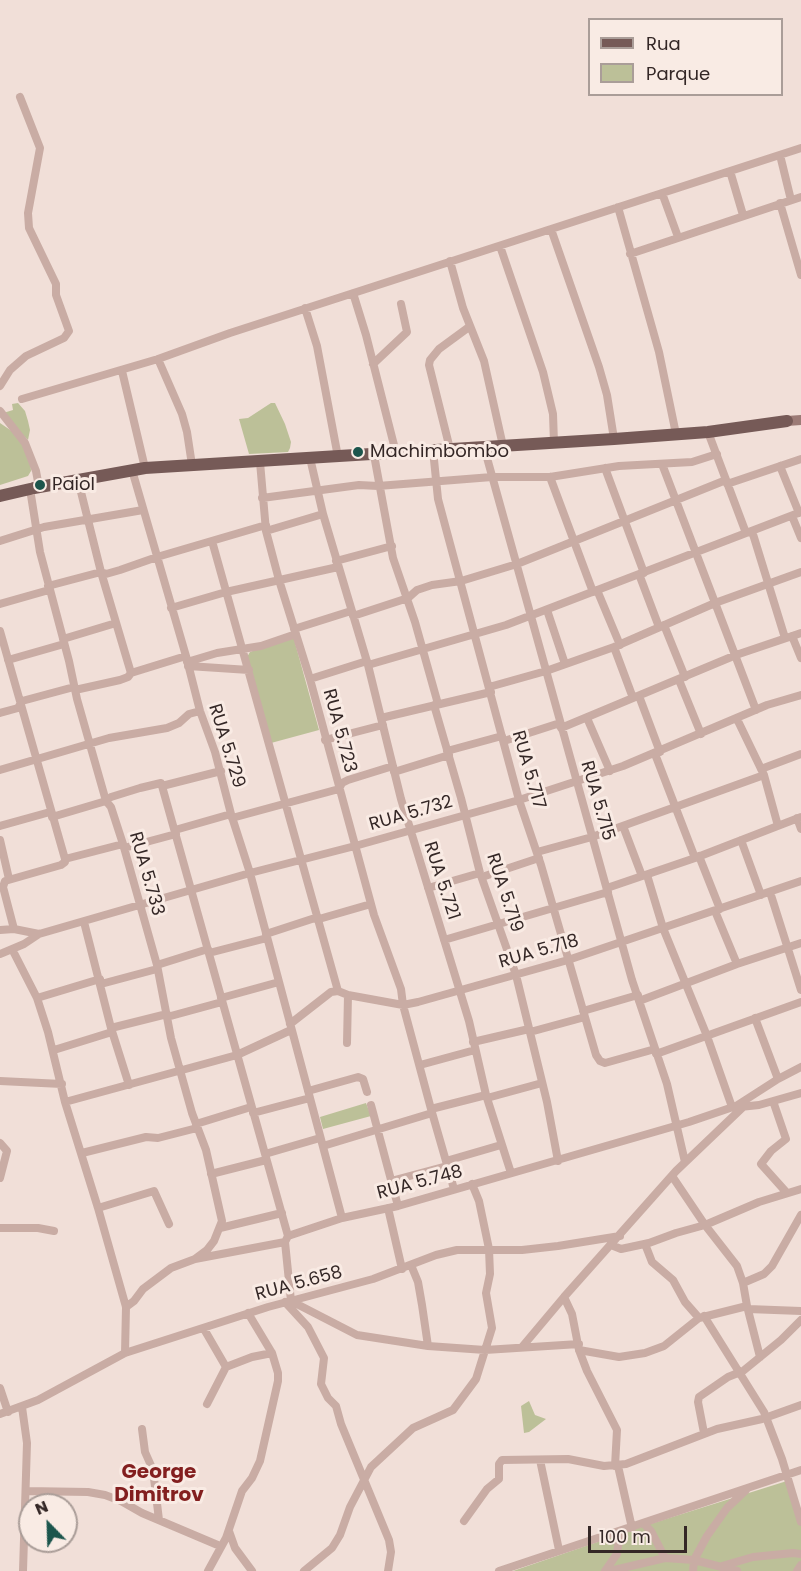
<!DOCTYPE html>
<style>
body{margin:0}
#map{position:relative;width:801px;height:1571px;overflow:hidden;background:#f1dfd8;font-family:Poppins,sans-serif}
canvas{display:block}
.legend{position:absolute;left:588px;top:18px;width:195px;height:78px;box-sizing:border-box;background:#f9ebe4;border:2px solid #aa9d98;margin:0;padding:8px 10px;list-style:none;font-size:18px;color:#342726}
.legend li{display:flex;align-items:center;gap:12px;height:30px}
.legend b{width:30px;border:2px solid #aa9d98}
.north{position:absolute;left:18px;top:1493px;width:60px;height:60px;box-sizing:border-box;background:#f9ebe4;border:2px solid #aa9d98;border-radius:50%;rotate:337deg;font-size:16px;font-weight:700;line-height:24px;text-align:center;color:#342726}
.north::after{content:'';display:block;margin:auto;width:21px;height:27px;background:#1c554c;clip-path:polygon(50% 0,100% 100%,50% 72%,0 100%)}
.scale{position:absolute;left:588px;top:1526px;width:99px;height:27px;box-sizing:border-box;border:3px solid #342726;border-top:0;padding-left:8px;font-size:18px;line-height:21px;white-space:nowrap;color:#342726;-webkit-text-stroke:4px #f9ebe4;paint-order:stroke}
</style>
<div id="map">
<canvas width="801" height="1571"></canvas>
<ul class="legend">
<li><b style="height:8px;background:#765a57"></b>Rua</li>
<li><b style="height:16px;background:#bcc098"></b>Parque</li>
</ul>
<div class="north">N</div>
<div class="scale">100 m</div>
</div>
<script>
const ctx = document.querySelector('canvas').getContext('2d');
ctx.lineJoin = 'round';
function paint(path, color) {
  ctx.fillStyle = color;
  ctx.fill(path, 'evenodd');
}
function poly(rows) {
  const path = new Path2D();
  for (const r of rows) {
    path.moveTo(r[0], r[1]);
    for (let i = 2; i < r.length; i += 2) path.lineTo(r[i], r[i + 1]);
  }
  return path;
}
function strokePath(path, color, width, dash) {
  ctx.strokeStyle = color;
  ctx.lineWidth = width;
  ctx.lineCap = dash ? 'butt' : 'round';
  ctx.setLineDash(dash || []);
  ctx.stroke(path);
}
function drawText(font, color, halo, rows, align = 'center') {
  ctx.font = font + ' Poppins,sans-serif';
  ctx.lineWidth = 6;
  ctx.setLineDash([]);
  ctx.textBaseline = 'middle';
  ctx.strokeStyle = halo;
  ctx.fillStyle = color;
  for (const [text, x, y, turn = 0] of rows) {
    ctx.save();
    ctx.translate(x, y);
    ctx.rotate((+turn || 0) * Math.PI / 180);
    ctx.textAlign = isNaN(turn) ? turn : align;
    if (halo) ctx.strokeText(text, 0, 0);
    ctx.fillText(text, 0, 0);
    ctx.restore();
  }
}
const green = poly([
 [18,403,25,411,28,421,30,430,28,440,0,414,13,410,12,404],
 [271,403,275,403,285,424,291,442,290,448,288,452,249,454,239,419,248,418],
 [0,423,19,436,30,456,31,471,28,476,0,485],
 [287,638,294,639,319,730,271,743,247,657,250,652],
 [366,1103,371,1116,323,1129,320,1117],
 [529,1401,535,1415,546,1419,529,1432,524,1433,521,1406],
 [790,1480,801,1518,801,1571,513,1571,647,1525]
]);
const street = poly([
 [780,155,791,200],
 [730,171,743,215],
 [662,193,678,237],
 [780,203,801,275],
 [618,207,659,352,676,434],
 [551,229,599,367,607,395,614,439],
 [500,246,543,372,553,414,554,443],
 [630,254,801,197],
 [450,261,463,308,484,361,503,446],
 [353,293,366,335,396,453],
 [305,308,317,346,338,457],
 [158,359,182,414,187,432,192,465],
 [373,364,407,332,401,304],
 [122,371,145,468],
 [0,386,10,370,26,356,64,338,69,331,56,295,56,284,29,228,28,213,40,148,20,97],
 [22,399,158,359,230,333,801,148],
 [0,411,25,443,36,471,39,487],
 [708,432,746,533],
 [484,447,632,980,667,1084,685,1162],
 [450,449,429,365,430,360,439,349,469,327],
 [433,450,438,499,519,800,541,865,596,1055,600,1061,605,1063,655,1049],
 [374,455,393,558,415,622,438,704],
 [310,458,323,514,368,665,401,799,469,1021,486,1095,511,1173],
 [260,462,266,531,279,580,310,679,374,915,401,989,403,1005,431,1109,454,1189],
 [662,464,756,710],
 [780,466,799,513],
 [605,468,644,573],
 [132,470,186,656,200,711,215,752,231,814,250,873,342,1218],
 [550,477,593,592],
 [78,480,101,572,131,673],
 [727,484,801,459],
 [30,489,40,552,69,661,77,699,106,801,111,807,123,844,157,965,171,1038,192,1113,206,1150,222,1221,214,1241,207,1250,195,1259],
 [262,498,359,485,378,486,492,477,550,477,619,466,692,462,717,454],
 [792,516,801,538],
 [266,531,323,514],
 [752,531,785,638],
 [0,541,44,527,143,510],
 [212,541,338,991],
 [336,561,392,546],
 [639,574,659,627],
 [48,586,101,572,106,574,120,570,157,557,266,525],
 [597,590,620,645],
 [0,604,49,590],
 [171,608,226,592,338,567],
 [547,610,565,664],
 [353,616,408,598,417,590,432,585,461,581,517,564,726,480],
 [664,625,685,677],
 [294,629,351,611],
 [0,631,65,859],
 [792,636,801,658],
 [63,639,116,623],
 [614,647,633,698],
 [8,660,64,644],
 [187,662,217,653,261,646,296,634],
 [368,665,506,625,801,512],
 [188,666,249,670],
 [310,679,367,661],
 [679,680,701,734],
 [489,687,546,671,614,647,715,603,801,572],
 [75,690,120,680,128,677,131,673,186,656],
 [639,696,660,752],
 [434,705,461,798,480,873,516,975,547,1102,558,1161],
 [0,713,18,708,22,701,74,687],
 [381,718,491,692],
 [587,718,610,771],
 [737,719,764,775,778,826],
 [561,728,736,655,801,633],
 [325,740,383,725],
 [504,741,560,723],
 [447,751,502,736],
 [655,754,695,858],
 [761,769,801,754],
 [0,770,109,738,167,728,179,723,189,714,200,711],
 [394,772,449,755],
 [162,786,288,1236],
 [52,817,106,801,111,797,140,788,161,783,162,786,221,771],
 [232,818,339,789,342,783,348,780,393,766],
 [797,818,801,829],
 [0,826,50,812],
 [623,826,642,876],
 [175,830,231,814],
 [0,840,9,879],
 [741,840,761,895],
 [124,848,176,834],
 [537,852,592,837,764,775],
 [699,856,720,909],
 [647,875,663,928,707,1036,732,1107],
 [482,877,539,858],
 [428,888,480,873],
 [607,888,695,858,801,817],
 [770,892,801,990],
 [715,911,737,964],
 [319,919,371,904],
 [84,922,111,1028,129,1085],
 [14,929,3,887,5,881,61,865,65,862,65,859,123,844],
 [0,930,14,929,39,934,250,873,355,846,519,800,623,766,767,705,801,695],
 [266,934,318,917],
 [444,940,608,892],
 [12,949,37,998,48,1032,65,1102,98,1208,126,1307,125,1353],
 [209,953,267,938],
 [0,954,24,944,39,934],
 [157,965,208,949],
 [101,984,157,969],
 [37,998,100,979],
 [221,998,279,982],
 [639,1001,737,964,801,943],
 [583,1011,638,995],
 [167,1017,222,1002],
 [755,1018,778,1079],
 [290,1024,331,992,338,991,348,995,403,1005,418,1002,568,960,801,881],
 [111,1028,167,1014],
 [530,1032,585,1017],
 [473,1042,529,1029],
 [347,1043,348,995],
 [54,1050,112,1032],
 [656,1054,801,1002],
 [420,1065,475,1050],
 [0,1081,62,1084],
 [308,1091,358,1077,363,1079,367,1092],
 [487,1098,542,1083],
 [773,1101,786,1139,771,1151,761,1164,787,1193],
 [65,1102,237,1055,291,1030],
 [371,1105,398,1206],
 [740,1107,759,1105,801,1093],
 [431,1109,486,1095],
 [253,1113,310,1098],
 [196,1124,251,1107],
 [0,1143,7,1151,0,1178],
 [323,1146,432,1113],
 [82,1153,146,1137,158,1138,197,1128],
 [265,1154,320,1138],
 [446,1161,501,1145],
 [211,1174,266,1160],
 [672,1176,705,1225,737,1266,743,1283,747,1306,760,1357],
 [391,1181,447,1166],
 [98,1208,154,1191,169,1224],
 [388,1208,402,1269],
 [0,1228,38,1228,54,1231],
 [220,1228,282,1213],
 [285,1242,291,1301,357,1335,428,1346,485,1350,579,1344],
 [645,1244,652,1262,673,1280,685,1302,699,1318],
 [611,1245,621,1249,649,1243,676,1233,705,1225,759,1202,801,1189],
 [411,1265,418,1282,422,1305,428,1346],
 [743,1283,764,1274,772,1266,801,1215],
 [564,1297,572,1314,579,1350,587,1371,617,1430,615,1466],
 [285,1302,308,1327,324,1358,321,1384,328,1398,336,1406,341,1424,389,1540,391,1552,388,1571],
 [126,1307,134,1301,143,1289,171,1268,195,1259,285,1242,288,1236,342,1218,398,1206,689,1122,736,1106,778,1079,801,1067],
 [748,1309,801,1311],
 [704,1316,764,1412,782,1459,801,1522],
 [204,1329,226,1367],
 [522,1347,564,1297,676,1171,743,1107],
 [579,1350,619,1357,645,1353,664,1346,699,1318,747,1306],
 [0,1388,8,1412],
 [207,1404,226,1367,252,1357,272,1353],
 [22,1407,27,1443,23,1571],
 [0,1414,38,1400,125,1353,268,1307,373,1279,436,1255,457,1250,522,1250,558,1246,620,1236],
 [142,1429,145,1452,153,1470,159,1520],
 [704,1433,698,1402,699,1397,728,1377,743,1371,781,1340,801,1320],
 [540,1460,559,1550],
 [618,1466,632,1528],
 [26,1491,88,1492,105,1495,121,1501,142,1513,220,1546],
 [464,1521,487,1489,499,1479,499,1464,502,1460,568,1459,604,1466,626,1464,717,1429,762,1419,801,1405],
 [644,1524,651,1531,665,1558],
 [229,1531,235,1548,252,1571],
 [722,1566,753,1557,793,1553,801,1554],
 [208,1571,226,1538,242,1491,252,1478,260,1461,278,1381,278,1373,272,1353,248,1313],
 [304,1571,332,1548,340,1535,350,1507,371,1467,413,1428,453,1410,476,1379,492,1328,486,1293,490,1274,489,1249,479,1201,472,1184],
 [499,1571,801,1470],
 [605,1571,617,1554,620,1531],
 [610,1571,665,1558,694,1560,737,1571],
 [693,1571,694,1560,707,1536,727,1508,746,1490],
 [797,1571,801,1565]
]);
const secondary = poly([
 [787,421,801,420]
]);
const primary = poly([
 [34,488,145,468,614,439,708,432,787,421],
 [0,496,30,489]
]);
const markers = [
 [358,452,6,"#1c554c"],
 [40,485,6,"#1c554c"]
];
const poiNames = [
 ["Machimbombo",370,452],
 ["Paiol",52,485]
];
const streetNames = [
 ["RUA 5.723",339,731,75],
 ["RUA 5.729",226,746,73],
 ["RUA 5.717",528,770,74],
 ["RUA 5.715",597,801,74],
 ["RUA 5.732",411,814,-16],
 ["RUA 5.733",146,874,74],
 ["RUA 5.721",441,881,72],
 ["RUA 5.719",504,893,72],
 ["RUA 5.718",539,952,-16],
 ["RUA 5.748",420,1183,-15],
 ["RUA 5.658",299,1284,-15]
];
const neighbourhoodNames = [
 ["George",159,1473],
 ["Dimitrov",159,1496]
];
paint(green, '#bcc098');
strokePath(street, '#c9aca4', 8);
strokePath(secondary, '#9c7b76', 10);
strokePath(primary, '#765a57', 12);
for (const [x, y, r, color] of markers) {
  const dot = new Path2D();
  dot.arc(x, y, r, 0, 2 * Math.PI);
  ctx.fillStyle = color;
  ctx.fill(dot);
  strokePath(dot, '#f9ebe4', 2);
}
drawText('18px', '#342726', '#f9ebe4', poiNames, 'left');
drawText('18px', '#342726', '#f9ebe4', streetNames);
drawText('bold 20px', '#831f1f', '#f9ebe4', neighbourhoodNames);
</script>
